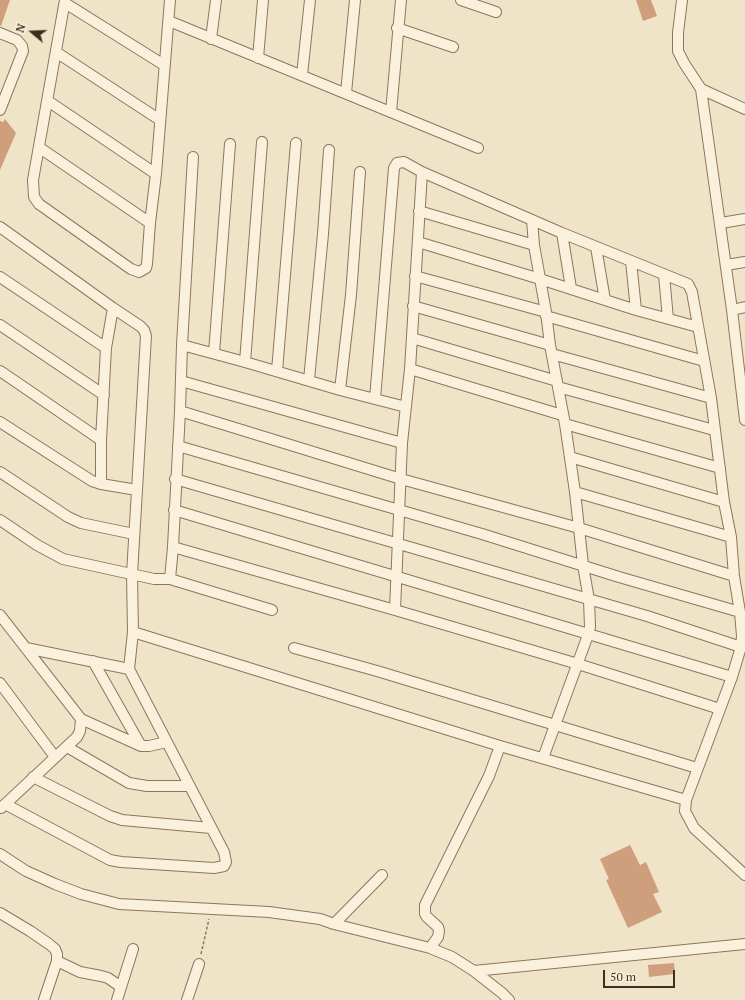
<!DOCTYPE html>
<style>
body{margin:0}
#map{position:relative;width:745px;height:1000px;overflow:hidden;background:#f0e4c8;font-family:"PT Serif",serif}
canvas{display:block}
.north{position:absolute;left:12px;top:12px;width:40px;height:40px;-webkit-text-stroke:3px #f7eed8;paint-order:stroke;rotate:289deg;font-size:11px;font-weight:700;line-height:16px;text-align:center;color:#3d2e20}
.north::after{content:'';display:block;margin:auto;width:14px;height:18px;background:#3d2e20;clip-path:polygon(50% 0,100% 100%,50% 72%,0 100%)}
.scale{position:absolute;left:603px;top:970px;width:72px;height:18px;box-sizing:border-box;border:2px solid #3d2e20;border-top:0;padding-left:5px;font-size:12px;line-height:14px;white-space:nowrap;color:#3d2e20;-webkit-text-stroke:3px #f7eed8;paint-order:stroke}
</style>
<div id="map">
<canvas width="745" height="1000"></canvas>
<div class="north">N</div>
<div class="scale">50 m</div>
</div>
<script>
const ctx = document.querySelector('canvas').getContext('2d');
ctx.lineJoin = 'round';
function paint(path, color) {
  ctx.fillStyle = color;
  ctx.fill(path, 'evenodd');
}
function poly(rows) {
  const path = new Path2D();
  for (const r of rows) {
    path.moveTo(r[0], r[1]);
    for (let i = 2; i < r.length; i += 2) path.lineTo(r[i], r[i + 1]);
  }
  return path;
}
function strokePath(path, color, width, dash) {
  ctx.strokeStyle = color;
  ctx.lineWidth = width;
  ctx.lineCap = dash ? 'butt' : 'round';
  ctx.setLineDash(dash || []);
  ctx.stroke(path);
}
const building = poly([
 [0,0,10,0,1,26,0,26],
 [636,0,651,0,657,16,643,21],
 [5,119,16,133,0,170,0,121,3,122],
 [630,845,640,865,646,862,659,892,653,894,662,912,628,928,606,880,609,879,600,859],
 [674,963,675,974,649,977,648,965]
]);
const path = poly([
 [201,954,209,919]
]);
const street = poly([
 [65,0,33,180,34,197,39,204,131,269,139,272,146,268,147,264,150,223,156,174,170,0],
 [461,0,496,12],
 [682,0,678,33,678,51,684,63,701,89,732,310,745,420],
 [65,3,164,65],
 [169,21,478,148],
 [397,28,453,47],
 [0,33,17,40,22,46,23,51,0,110],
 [211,39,216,0],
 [56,52,160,120],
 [258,58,263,0],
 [302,75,310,0],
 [701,89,745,109],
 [346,93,355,0],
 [48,101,156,174],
 [391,112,401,0],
 [40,148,150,223],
 [419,211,534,245],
 [532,220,534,245,546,312,550,345,565,424,575,492,583,565,589,600,590,627,588,635,543,758],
 [721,223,745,219],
 [0,227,113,308,140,326,144,330,146,336,137,490],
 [562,233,571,288],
 [418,242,540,279,636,310,698,327],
 [596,247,605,300],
 [631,261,636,310],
 [726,265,745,262],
 [664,275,668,319],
 [415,276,546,312],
 [0,277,106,348],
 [413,306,550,345],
 [732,310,745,307],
 [546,316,704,361],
 [0,325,104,395],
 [412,338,557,381],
 [182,345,245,362,340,390,406,407],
 [214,353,230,144],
 [552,354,711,398],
 [245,362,262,142],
 [410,369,562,415],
 [0,371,101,440],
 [277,371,296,143],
 [309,380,323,234,329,150],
 [181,381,402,443],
 [558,387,714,430],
 [340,390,351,295,360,172],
 [375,399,394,168,397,163,404,162,422,172,562,233,688,284,692,292,711,398,724,502,731,537,734,576,740,612,742,636,741,647,732,677,686,800,685,811,694,828,745,875],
 [180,411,401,479,579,528,734,576],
 [0,422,92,481,101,484,137,490,132,574,133,632,129,669,224,852,226,862,224,866,214,868,121,862,110,860,5,804],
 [565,424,720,468],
 [178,446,482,534,619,577,740,612],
 [570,457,724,502],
 [0,472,68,517,81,523,134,534],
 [175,479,647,616,741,647],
 [101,484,101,440,106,348,113,308],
 [575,492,731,537],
 [174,510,732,677],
 [0,520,37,545,63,559,154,579,170,579,173,547,180,411,182,345,193,157],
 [173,547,395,610,578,664,720,709],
 [170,579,272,610],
 [395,610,402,443,410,369,422,172],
 [0,615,81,719,141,746,149,746,167,742],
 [133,632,500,746,686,800],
 [26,648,129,669],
 [294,648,377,671,697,768],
 [93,661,141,746],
 [0,683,55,757],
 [67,747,129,783,147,786,189,786],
 [33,777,110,816,122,820,211,828],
 [1,808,77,737,80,731,81,719],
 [0,854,26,871,55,884,81,894,119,904,269,912,320,919,334,924,430,948,452,957,474,971,502,993,509,1000],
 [0,913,30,931,49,944,55,949,57,954,57,961,44,1000],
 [334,924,382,875],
 [430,948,438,937,439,931,438,927,427,917,425,914,425,905,489,776,500,746],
 [57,961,80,972,101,976,108,978,121,987],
 [474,971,745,944],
 [117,1000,133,949],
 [187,1000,199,964]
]);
paint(building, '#cf9f7d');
strokePath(street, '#8d765c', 12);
strokePath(path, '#8d765c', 1.5, [3, 2]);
strokePath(street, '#faf1dc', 10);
</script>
